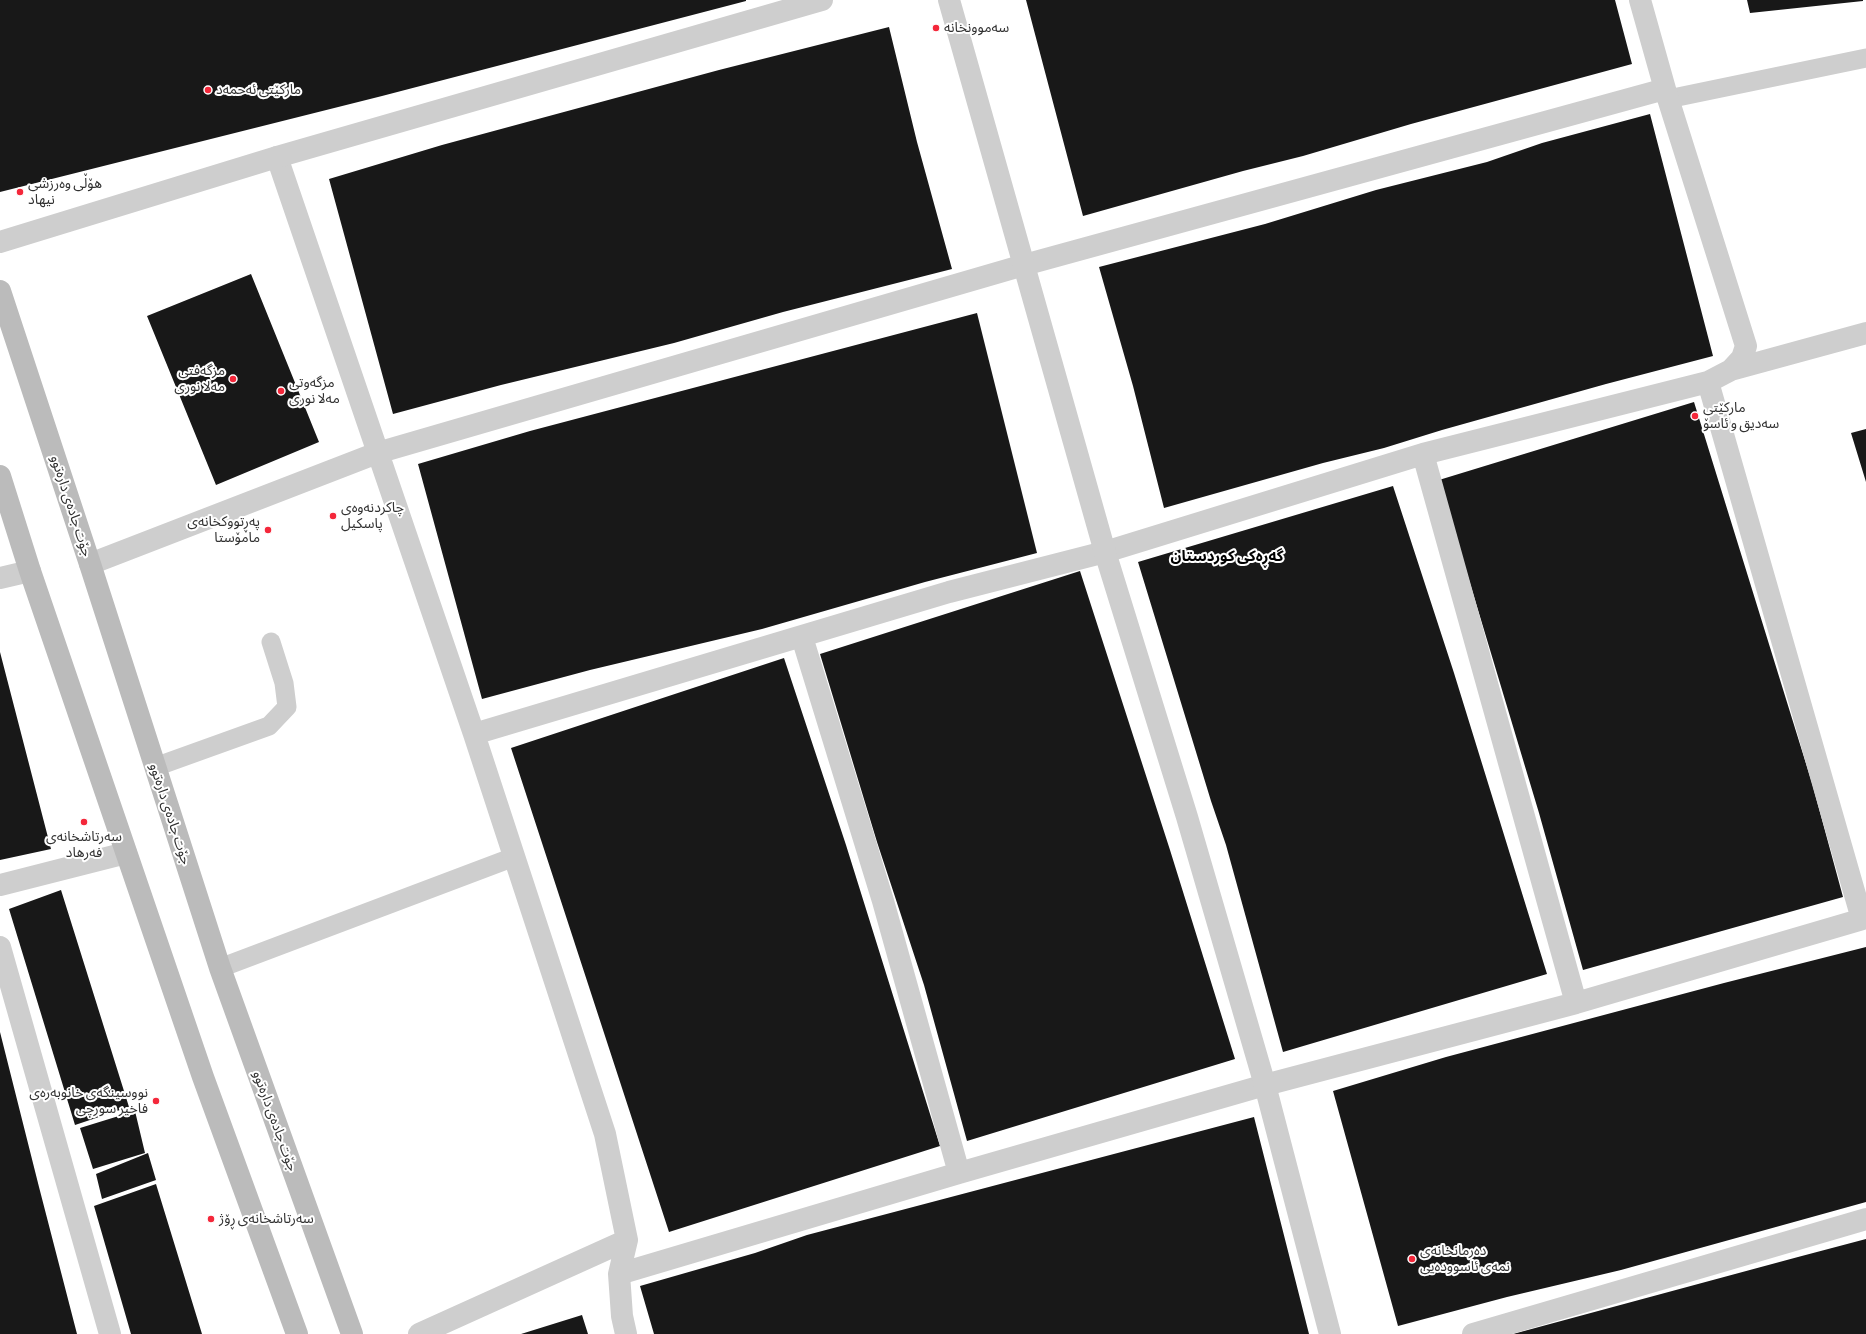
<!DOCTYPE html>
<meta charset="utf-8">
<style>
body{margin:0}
canvas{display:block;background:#fff}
</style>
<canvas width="1866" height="1334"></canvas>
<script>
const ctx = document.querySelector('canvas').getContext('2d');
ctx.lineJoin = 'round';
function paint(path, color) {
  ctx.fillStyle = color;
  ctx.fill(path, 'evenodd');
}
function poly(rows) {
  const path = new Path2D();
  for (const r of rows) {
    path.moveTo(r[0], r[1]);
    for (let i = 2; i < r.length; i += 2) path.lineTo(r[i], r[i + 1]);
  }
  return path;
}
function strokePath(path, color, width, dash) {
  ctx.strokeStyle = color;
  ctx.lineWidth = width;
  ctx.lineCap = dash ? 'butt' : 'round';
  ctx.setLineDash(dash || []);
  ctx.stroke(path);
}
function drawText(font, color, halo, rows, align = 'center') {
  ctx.font = font + ' "Alegreya Sans","Noto Sans Arabic",sans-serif';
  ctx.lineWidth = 4;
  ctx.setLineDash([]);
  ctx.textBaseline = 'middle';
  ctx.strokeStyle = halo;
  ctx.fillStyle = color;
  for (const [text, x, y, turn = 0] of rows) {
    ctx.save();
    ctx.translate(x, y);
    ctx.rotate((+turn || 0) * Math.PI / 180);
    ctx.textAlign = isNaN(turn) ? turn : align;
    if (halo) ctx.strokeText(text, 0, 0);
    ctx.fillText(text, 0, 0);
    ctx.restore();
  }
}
const building = poly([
 [0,0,746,0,746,1,382,96,0,192],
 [1026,0,1615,0,1632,64,1411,124,1303,156,1243,171,1083,216],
 [1747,0,1863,0,1863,1,1750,13],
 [889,27,917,142,952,269,783,312,674,343,501,385,393,414,329,179,442,145,719,70],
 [1650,114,1713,356,1606,384,1442,430,1384,448,1323,463,1164,508,1133,386,1099,267,1265,224,1376,190,1487,162,1542,143],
 [251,274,319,442,216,485,147,316],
 [977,313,1037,553,925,582,762,629,590,670,482,699,418,464,530,431],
 [1694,402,1812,783,1843,897,1583,970,1539,813,1439,480],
 [1866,429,1866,482,1851,433],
 [1393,486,1454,673,1547,974,1283,1052,1226,845,1211,801,1138,562],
 [1080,571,1170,850,1235,1059,967,1141,924,985,877,842,820,654],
 [0,652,51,849,0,860],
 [784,658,846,845,940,1146,669,1232,511,748],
 [61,890,129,1107,75,1125,9,909],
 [1866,947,1866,1202,1621,1270,1507,1297,1398,1326,1333,1091,1446,1057,1724,983],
 [0,1032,39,1187,77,1334,0,1334],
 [135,1111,145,1153,93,1169,80,1128],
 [1254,1117,1309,1334,654,1334,640,1286,755,1253,807,1235],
 [148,1153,156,1180,102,1199,96,1174],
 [156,1184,202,1334,131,1334,94,1206],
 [1866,1239,1866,1334,1513,1334,1798,1257],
 [582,1315,588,1334,521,1334]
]);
const service = poly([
 [1668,99,1866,58],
 [155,767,269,726,287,707,284,683,271,642],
 [220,968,514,857]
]);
const minor = poly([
 [277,157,474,734,605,1134,627,1240,619,1274,622,1316,626,1334],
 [1731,370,1866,333],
 [1708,382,1862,919],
 [1423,454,1576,1003],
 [90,564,377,453,1024,265,1665,89],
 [0,578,30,571],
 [802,637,883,901,959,1173],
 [474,734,949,592,1105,552,1423,454,1708,382,1731,370,1742,358,1746,346,1665,89,1640,0],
 [0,885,126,853],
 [0,947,110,1334],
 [619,1274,959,1173,1265,1085,1576,1003,1866,918],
 [419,1334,627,1240],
 [1473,1334,1866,1219]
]);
const tertiary = poly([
 [949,0,1105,552,1187,817,1265,1085,1330,1334],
 [0,242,277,157,822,0]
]);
const secondary = poly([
 [0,291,90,564,220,968,352,1334],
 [0,476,30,571,203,1077,297,1334]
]);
const markers = [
 [936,28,4,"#f4273a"],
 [208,90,4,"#f4273a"],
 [20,192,4,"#f4273a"],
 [233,379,4,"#f4273a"],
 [281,391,4,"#f4273a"],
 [1695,416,4,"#f4273a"],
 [333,516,4,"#f4273a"],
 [268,530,4,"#f4273a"],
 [84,822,4,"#f4273a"],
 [156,1101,4,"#f4273a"],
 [211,1219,4,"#f4273a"],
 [1412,1259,4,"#f4273a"]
];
const poiNames = [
 ["سەموونخانە",944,28],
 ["مارکێتی ئەحمەد",216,90],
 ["هۆڵی وەرزشی",28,184],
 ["نیهاد",28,200],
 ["مزگەفتی",225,371,"right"],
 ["مەلا نوری",225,387,"right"],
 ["مزگەوتی",289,383],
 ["مەلا نوری",289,399],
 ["مارکێتی",1703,408],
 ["سەدیق و ئاسۆ",1703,424],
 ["چاکردنەوەی",341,508],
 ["پاسکیل",341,524],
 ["پەڕتووکخانەی",260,522,"right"],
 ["مامۆستا",260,538,"right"],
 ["سەرتاشخانەی",84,837,"center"],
 ["فەرهاد",84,853,"center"],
 ["نووسینگەی خانوبەرەی",148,1093,"right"],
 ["فاخیر سورچی",148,1109,"right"],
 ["سەرتاشخانەی ڕۆژ",219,1219],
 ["دەرمانخانەی",1420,1251],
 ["نمەی ئاسوودەیی",1420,1267]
];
const streetNames = [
 ["جۆت جادەی دارەتوو",71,506,72],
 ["جۆت جادەی دارەتوو",170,814,72],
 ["جۆت جادەی دارەتوو",275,1121,70]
];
const neighbourhoodNames = [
 ["گەڕەکی کوردستان",1227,556]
];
paint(building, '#181818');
strokePath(service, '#cecece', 19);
strokePath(minor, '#cecece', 22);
strokePath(tertiary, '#cecece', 22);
strokePath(secondary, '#bbb', 22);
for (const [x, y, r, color] of markers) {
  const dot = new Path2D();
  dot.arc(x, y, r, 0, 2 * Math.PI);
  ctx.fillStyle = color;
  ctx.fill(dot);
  strokePath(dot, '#fff', 1.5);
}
drawText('14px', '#313131', '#fff', poiNames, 'left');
drawText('14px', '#313131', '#fff', streetNames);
drawText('bold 15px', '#000', '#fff', neighbourhoodNames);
</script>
